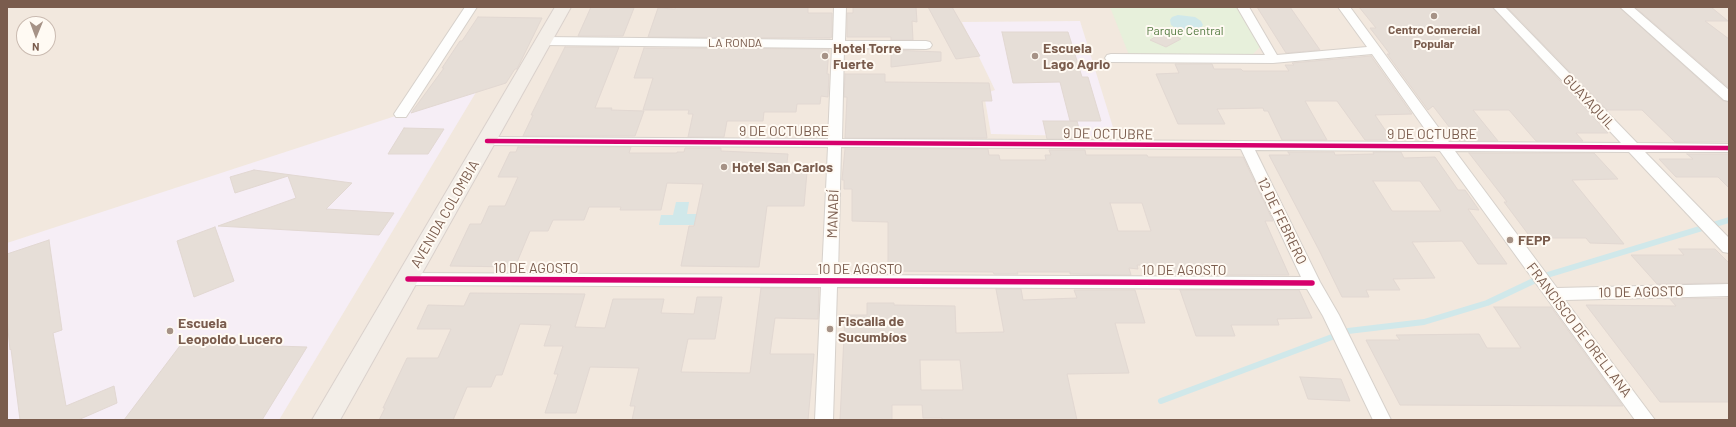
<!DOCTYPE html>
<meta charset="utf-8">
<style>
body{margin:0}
#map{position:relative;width:1736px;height:427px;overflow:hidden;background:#f9f5f0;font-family:Barlow,sans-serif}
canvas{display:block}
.frame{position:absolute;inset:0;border:8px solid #7a5c4d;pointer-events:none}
.north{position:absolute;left:16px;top:16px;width:40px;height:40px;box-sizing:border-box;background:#fffaf3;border:1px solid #cabbb1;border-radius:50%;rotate:181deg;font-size:11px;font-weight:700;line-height:16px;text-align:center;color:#7a5c4d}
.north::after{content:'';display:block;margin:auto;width:14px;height:18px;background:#a69286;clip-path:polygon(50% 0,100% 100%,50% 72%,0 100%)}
</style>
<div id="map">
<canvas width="1736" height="427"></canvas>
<div class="frame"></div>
<div class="north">N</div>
</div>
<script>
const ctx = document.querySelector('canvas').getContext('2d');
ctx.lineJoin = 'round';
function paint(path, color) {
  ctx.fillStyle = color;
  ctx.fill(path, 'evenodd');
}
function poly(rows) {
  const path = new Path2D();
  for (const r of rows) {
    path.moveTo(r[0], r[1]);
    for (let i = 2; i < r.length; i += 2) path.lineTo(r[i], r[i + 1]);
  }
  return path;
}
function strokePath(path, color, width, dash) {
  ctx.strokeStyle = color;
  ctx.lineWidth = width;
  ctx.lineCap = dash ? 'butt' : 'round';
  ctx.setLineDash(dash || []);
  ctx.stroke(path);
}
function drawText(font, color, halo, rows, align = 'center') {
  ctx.font = font + ' Barlow,sans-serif';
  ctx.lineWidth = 4;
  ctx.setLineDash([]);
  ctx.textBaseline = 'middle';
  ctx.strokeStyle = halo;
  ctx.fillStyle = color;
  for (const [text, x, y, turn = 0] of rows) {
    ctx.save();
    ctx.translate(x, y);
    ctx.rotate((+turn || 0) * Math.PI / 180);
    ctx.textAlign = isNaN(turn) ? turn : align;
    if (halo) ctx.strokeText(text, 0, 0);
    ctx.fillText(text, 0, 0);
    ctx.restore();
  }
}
const residential = poly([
 [7,7,1729,7,1729,420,7,420],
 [24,24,48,24,48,48,24,48]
]);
const education = poly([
 [1080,21,1116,137,991,134,984,94,995,90,962,22],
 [478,89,279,420,7,420,7,243]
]);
const green = poly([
 [1110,7,1238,7,1260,47,1251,56,1129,55]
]);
const water = poly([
 [1178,15,1195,17,1201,21,1203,25,1200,29,1194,31,1177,29,1171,25,1170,20,1172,17],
 [676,202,689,202,687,214,697,214,695,225,659,225,661,215,673,215]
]);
const stream = poly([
 [1161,401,1348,331,1424,322,1487,303,1544,276,1729,220]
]);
const building = poly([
 [591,7,634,8,623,36,578,36,591,7],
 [676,7,808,7,808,13,832,13,832,37,830,38,648,37,658,8,675,9,676,7],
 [853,7,916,7,917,22,912,21,913,40,891,40,891,37,847,37,847,13,853,13,853,7],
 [928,7,952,7,980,56,956,59,928,7],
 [1257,7,1290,7,1320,50,1286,53,1257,7],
 [1359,7,1492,7,1608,133,1576,133,1583,141,1536,141,1509,110,1473,110,1498,141,1460,141,1433,106,1428,110,1387,54,1390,54,1370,28,1376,28,1359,7],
 [1507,7,1619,7,1723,101,1729,102,1729,142,1675,142,1642,110,1607,110,1507,7],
 [1635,7,1711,7,1728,21,1705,21,1729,39,1729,88,1635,7],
 [478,17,542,18,517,69,515,69,506,83,411,113,444,68,442,68,460,41,462,41,478,17],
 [1165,31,1181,39,1166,47,1150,40,1165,31],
 [1002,32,1068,32,1082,77,1088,77,1101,121,1070,121,1060,82,1013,83,1002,32],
 [565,47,619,47,595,108,612,108,611,110,644,111,635,136,523,136,533,115,531,115,565,47],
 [644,48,829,49,827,74,829,74,828,97,821,96,820,104,797,104,796,112,764,112,763,121,727,121,724,137,688,137,693,114,688,114,689,110,643,110,653,78,634,78,644,48],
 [891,50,941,52,941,61,891,67,891,50],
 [1371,56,1412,114,1375,115,1392,140,1365,140,1337,101,1305,101,1327,140,1282,140,1268,111,1264,111,1263,108,1217,109,1225,124,1178,124,1156,74,1179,73,1175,64,1212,64,1214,69,1241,69,1243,71,1289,71,1285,65,1294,65,1292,63,1371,56],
 [845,74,885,74,885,82,989,83,992,101,982,101,987,138,845,138,847,97,844,97,845,74],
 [1043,121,1077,121,1082,139,1047,139,1043,121],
 [404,128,444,129,428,154,388,154,404,128],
 [518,147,631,147,629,153,677,153,677,152,684,152,685,148,721,148,721,151,788,154,786,172,807,172,804,206,767,206,759,267,681,266,689,226,694,226,703,184,667,183,661,210,620,210,621,207,589,207,584,220,553,220,548,231,530,231,515,267,450,266,470,224,481,224,489,206,505,206,518,177,498,177,510,152,516,152,518,147],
 [845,149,988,149,989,155,999,155,1000,160,1046,160,1045,155,1051,155,1049,150,1085,150,1086,155,1147,155,1148,157,1243,157,1273,221,1265,221,1289,275,1175,275,1172,266,1137,265,1138,269,1129,268,1131,275,1070,274,1070,272,1017,272,1018,274,994,274,993,272,888,271,888,222,852,221,852,189,844,189,844,180,842,180,845,149],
 [1110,203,1142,203,1151,231,1118,231,1110,203],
 [1288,152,1334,152,1335,155,1374,154,1373,152,1401,152,1404,158,1435,157,1458,190,1465,190,1479,210,1468,209,1507,264,1478,264,1462,241,1412,242,1435,278,1393,279,1400,290,1366,290,1369,297,1342,297,1319,250,1269,155,1290,155,1288,152],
 [1373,181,1420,181,1441,211,1392,211,1373,181],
 [1469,153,1594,153,1618,179,1572,180,1624,244,1590,243,1586,238,1531,238,1504,202,1507,202,1469,153],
 [1687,154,1729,154,1729,188,1718,177,1676,177,1659,159,1693,159,1687,154],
 [254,170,352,183,326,209,394,213,379,235,218,226,296,198,288,176,235,193,230,177,254,170],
 [215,227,234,281,194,297,177,241,215,227],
 [49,240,62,330,53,333,66,406,114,386,117,403,78,420,20,420,11,349,10,350,7,319,7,254,49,240],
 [1679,249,1715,249,1729,263,1729,283,1657,284,1631,255,1684,255,1679,249],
 [761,288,819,288,818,319,775,318,770,354,814,354,808,420,632,420,635,406,630,406,639,368,590,367,576,413,545,413,558,374,554,374,563,346,544,346,551,325,520,324,502,375,496,375,491,387,467,387,453,420,379,420,385,408,383,408,407,358,438,358,451,329,417,329,428,305,464,306,470,293,585,294,575,327,605,328,613,299,664,299,661,313,694,314,697,297,722,297,715,339,688,339,681,372,750,373,761,288],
 [996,289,1021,289,1023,300,1077,298,1074,290,1135,290,1145,323,1115,323,1129,373,1067,374,1077,420,942,420,942,418,923,418,922,405,892,405,892,420,840,420,845,315,867,315,867,303,894,303,894,305,955,306,956,333,1004,332,996,289],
 [920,360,960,360,963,390,921,390,920,360],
 [1180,290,1299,290,1312,318,1277,319,1279,325,1231,325,1235,336,1196,336,1180,290],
 [1729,298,1729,402,1660,402,1586,305,1676,306,1670,299,1729,298],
 [1494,307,1551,307,1623,406,1400,405,1366,340,1400,340,1396,335,1479,334,1487,348,1521,348,1494,307],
 [182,343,307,347,262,420,124,420,182,343],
 [1300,377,1341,379,1350,401,1308,399,1300,377]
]);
const street = poly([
 [465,7,477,7,406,117,396,117,394,114,465,7],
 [834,7,846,7,845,41,926,41,930,42,932,45,930,48,926,49,844,48,842,139,1434,142,1372,54,1273,63,1111,62,1107,61,1105,58,1107,55,1111,54,1265,55,1237,7,1249,7,1277,55,1367,47,1338,7,1350,7,1449,142,1621,143,1493,7,1505,7,1637,143,1729,144,1729,152,1645,152,1729,238,1729,253,1723,252,1629,152,1455,151,1557,288,1729,284,1729,296,1565,300,1655,420,1635,420,1440,151,1255,150,1320,282,1339,315,1391,420,1373,420,1323,316,1307,289,837,287,833,420,815,420,821,287,408,285,402,283,400,279,402,275,408,273,822,275,828,147,487,145,482,144,480,141,482,138,487,137,828,139,832,48,544,45,540,44,538,41,540,38,544,37,833,40,834,7],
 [841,147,1241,149,1301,277,838,275,841,147],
 [1620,7,1633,7,1729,90,1729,101,1724,100,1620,7]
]);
const primary = poly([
 [555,7,571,7,340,420,312,420,555,7]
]);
const cyclewayFar1 = poly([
 [487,141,1729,148]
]);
const cycleway = poly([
 [408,279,1312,283]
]);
const markers = [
 [1434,16,4,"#a69286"],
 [825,56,4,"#a69286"],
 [1035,56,4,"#a69286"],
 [724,167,4,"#a69286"],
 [1510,240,4,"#a69286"],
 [830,329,4,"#a69286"],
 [170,331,4,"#a69286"]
];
const farPoinames = [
 ["Centro Comercial",1434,30],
 ["Popular",1434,44]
];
const farParknames = [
 ["Parque Central",1185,31]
];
const farStreetnames = [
 ["LA RONDA",735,43]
];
const poiNames = [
 ["Hotel Torre",833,48],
 ["Fuerte",833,64],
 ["Escuela",1043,48],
 ["Lago Agrio",1043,64],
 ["Hotel San Carlos",732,167],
 ["FEPP",1518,240],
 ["Fiscalia de",838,321],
 ["Sucumbíos",838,337],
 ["Escuela",178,323],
 ["Leopoldo Lucero",178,339]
];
const streetNames = [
 ["GUAYAQUIL",1589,102,47],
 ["9 DE OCTUBRE",784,131],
 ["9 DE OCTUBRE",1108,134,1],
 ["9 DE OCTUBRE",1432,134],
 ["AVENIDA COLOMBIA",445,214,-60],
 ["MANABÍ",833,214,-88],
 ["12 DE FEBRERO",1282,221,64],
 ["10 DE AGOSTO",536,268],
 ["10 DE AGOSTO",860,269],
 ["10 DE AGOSTO",1184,270],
 ["10 DE AGOSTO",1641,292,-1],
 ["FRANCISCO DE ORELLANA",1579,330,53]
];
paint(residential, '#f2e8de');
paint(education, '#f6eef6');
paint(green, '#e7f0db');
paint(water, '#d0e8ea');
strokePath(stream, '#d0e8ea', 6);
paint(building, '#e6ded7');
strokePath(building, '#e2d8d2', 1);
strokePath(street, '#d7d1cb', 2);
strokePath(primary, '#dad1cc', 2);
paint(street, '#fefefd');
paint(primary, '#f3eee8');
strokePath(cyclewayFar1, '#d6006c', 4.5);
strokePath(cycleway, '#d6006c', 5.5);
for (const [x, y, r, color] of markers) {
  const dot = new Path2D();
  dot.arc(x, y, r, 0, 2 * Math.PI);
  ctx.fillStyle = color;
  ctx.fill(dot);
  strokePath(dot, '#fffaf3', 1.5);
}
drawText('bold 12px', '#7a5c4d', '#fffaf3', farPoinames);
drawText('12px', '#537a41', '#fffaf3', farParknames);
drawText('12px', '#7a5c4d', '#fffaf3', farStreetnames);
drawText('bold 14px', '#7a5c4d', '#fffaf3', poiNames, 'left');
drawText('14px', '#7a5c4d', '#fffaf3', streetNames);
</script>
